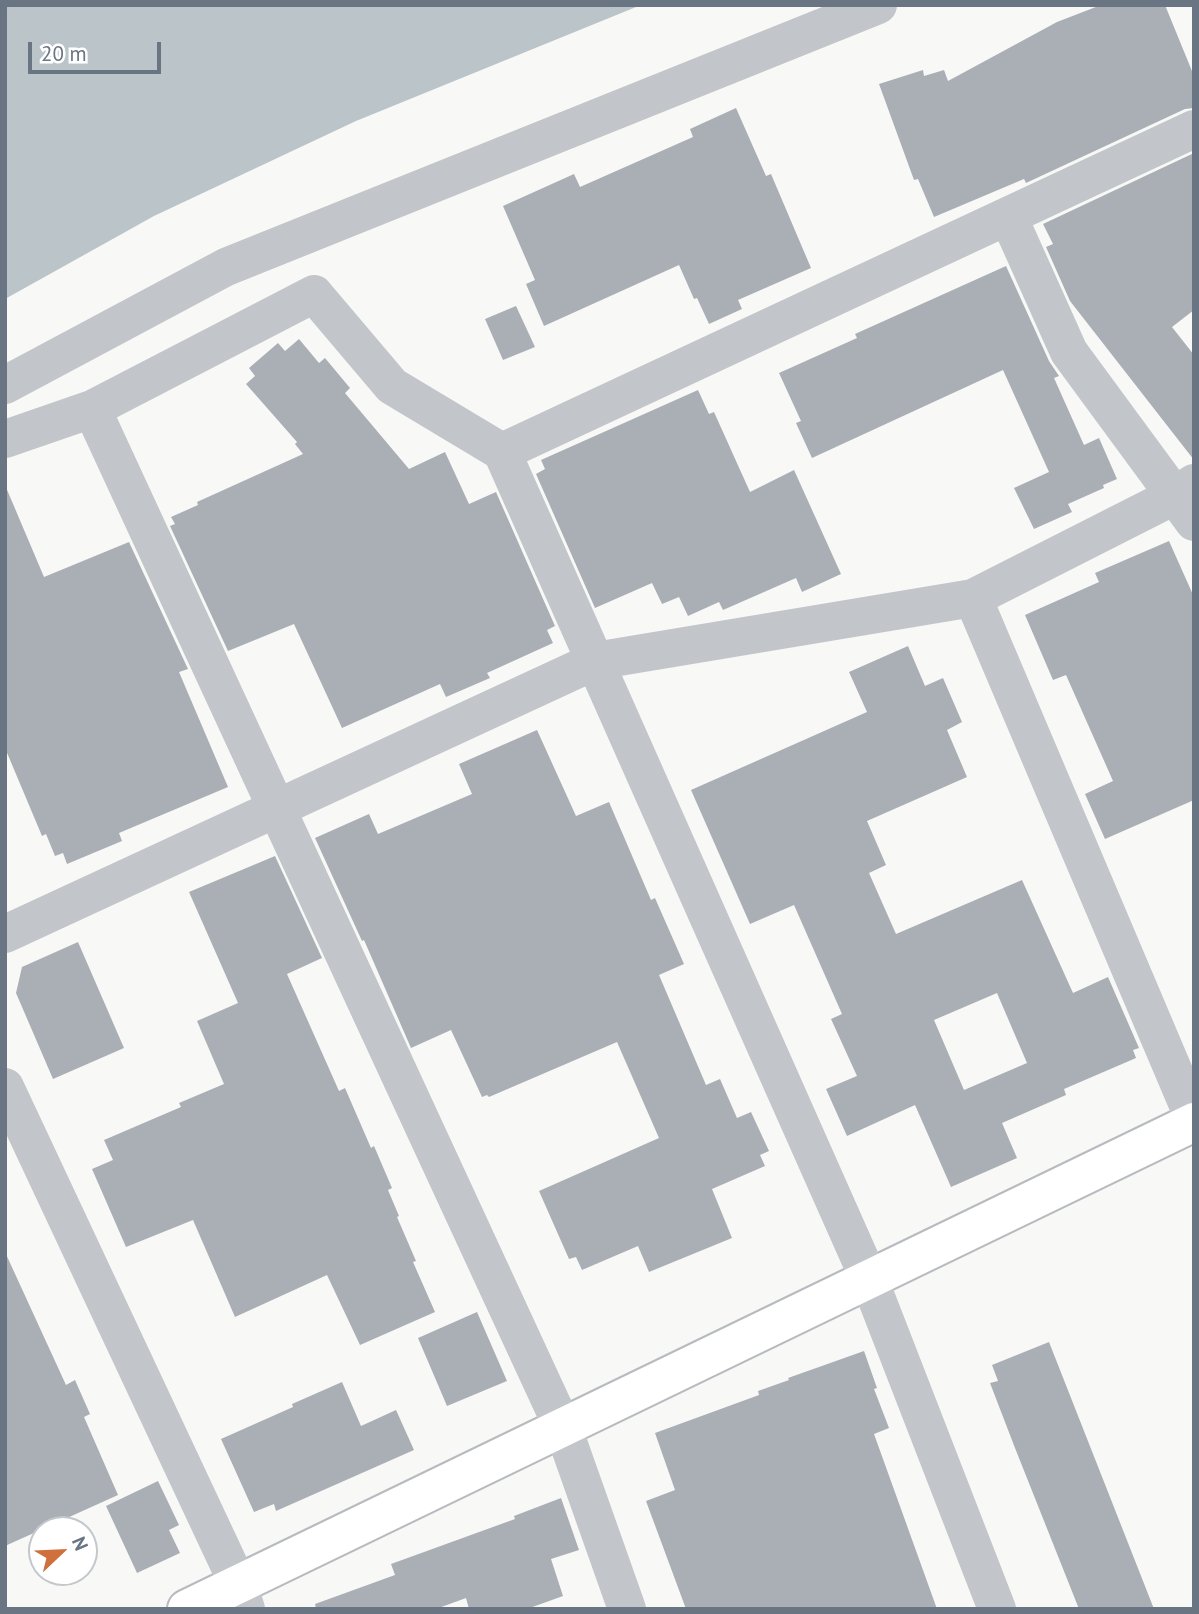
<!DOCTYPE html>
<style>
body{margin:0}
#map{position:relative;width:1199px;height:1614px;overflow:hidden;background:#f8f8f6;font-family:"PT Sans",sans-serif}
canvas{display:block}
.frame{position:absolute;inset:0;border:7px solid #6a7583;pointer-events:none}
.north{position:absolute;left:28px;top:1516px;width:70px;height:70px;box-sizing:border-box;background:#fff;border:2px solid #c3c8cd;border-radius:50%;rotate:67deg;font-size:19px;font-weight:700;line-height:28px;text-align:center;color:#6a7583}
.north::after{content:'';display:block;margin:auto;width:24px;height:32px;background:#d0703d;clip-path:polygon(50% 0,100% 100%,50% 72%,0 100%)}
.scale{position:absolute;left:28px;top:42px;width:133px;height:32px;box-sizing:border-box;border:4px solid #6a7583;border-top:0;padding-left:9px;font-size:21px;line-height:24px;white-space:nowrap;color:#6a7583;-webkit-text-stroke:5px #fff;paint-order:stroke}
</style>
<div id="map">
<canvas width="1199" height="1614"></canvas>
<div class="frame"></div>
<div class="north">N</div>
<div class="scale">20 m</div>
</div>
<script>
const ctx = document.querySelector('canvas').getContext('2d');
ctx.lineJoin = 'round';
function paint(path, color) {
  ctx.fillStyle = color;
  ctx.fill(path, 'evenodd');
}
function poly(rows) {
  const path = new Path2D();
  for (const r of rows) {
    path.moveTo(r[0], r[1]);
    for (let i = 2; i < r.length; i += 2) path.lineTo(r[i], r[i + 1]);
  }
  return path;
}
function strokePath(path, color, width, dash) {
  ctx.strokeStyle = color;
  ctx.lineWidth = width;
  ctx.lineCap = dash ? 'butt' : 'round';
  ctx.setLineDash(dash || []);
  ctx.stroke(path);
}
const water = poly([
 [5,5,641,5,356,121,154,216,5,299]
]);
const building = poly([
 [1101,5,1165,5,1194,76,1194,108,1185,109,1026,183,1024,179,934,217,918,179,914,180,879,84,923,70,924,76,944,70,948,81,1057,22],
 [736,108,766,176,771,174,811,268,738,300,742,309,709,324,697,298,694,299,679,265,544,326,526,284,535,280,503,206,574,174,580,187,693,137,690,129],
 [1194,153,1194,310,1172,327,1194,355,1194,460,1070,301,1046,247,1053,244,1043,224],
 [1006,266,1049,361,1059,376,1054,378,1084,445,1099,438,1117,479,1103,485,1104,488,1068,504,1072,512,1034,529,1014,488,1049,472,1003,370,812,458,796,423,801,421,779,373,857,338,855,334],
 [516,306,535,347,503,360,485,319],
 [299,339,319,363,325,358,350,388,345,393,409,469,445,452,469,504,496,492,555,626,547,630,553,643,487,673,490,678,446,697,440,684,342,728,294,624,228,651,170,526,175,524,171,517,198,505,197,502,303,454,295,444,297,442,246,384,255,376,249,368,278,343,285,351],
 [698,390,709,414,714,412,750,492,794,470,841,574,802,592,796,578,723,610,719,602,688,616,679,597,662,604,652,583,595,608,536,474,545,469,541,460],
 [5,485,44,577,129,542,188,669,179,672,228,787,119,833,122,841,67,864,63,853,55,856,46,834,42,836,5,748],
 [1169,541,1194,597,1194,800,1105,839,1085,794,1113,781,1066,675,1053,680,1025,615,1099,582,1095,573],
 [908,646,925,686,943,678,962,722,947,730,967,777,867,821,886,865,869,873,896,934,1022,880,1073,993,1108,977,1139,1048,1133,1050,1136,1058,1064,1089,1066,1095,1002,1123,1017,1158,951,1187,915,1105,847,1136,826,1089,857,1076,831,1019,842,1014,794,905,750,924,691,790,867,712,849,672],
 [997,993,1027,1063,964,1090,934,1020],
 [537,730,576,816,609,802,651,900,655,898,684,964,659,975,706,1085,720,1079,737,1118,751,1112,769,1151,760,1155,765,1166,712,1189,732,1238,649,1272,638,1246,582,1270,576,1257,569,1259,539,1191,659,1138,617,1042,489,1097,487,1095,482,1097,451,1030,411,1048,364,940,362,941,315,838,369,814,378,834,472,794,459,764],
 [275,856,322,958,287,974,339,1091,345,1088,371,1148,374,1146,392,1188,388,1190,399,1216,397,1217,416,1261,413,1262,435,1312,360,1345,327,1275,235,1317,193,1220,126,1247,92,1169,113,1160,104,1140,181,1107,179,1103,224,1084,197,1021,238,1003,189,892],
 [78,942,124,1048,53,1079,16,993,22,967],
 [5,1252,66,1385,75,1380,90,1414,84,1417,118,1495,5,1546],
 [477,1312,507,1381,447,1406,418,1338],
 [1049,1342,1154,1609,1079,1609,1015,1448,990,1383,998,1381,992,1365],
 [864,1351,877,1388,874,1389,889,1428,874,1434,937,1609,686,1609,646,1501,675,1490,655,1433,759,1395,758,1391,789,1380,788,1378],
 [342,1382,361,1426,396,1410,414,1450,276,1511,274,1504,254,1512,221,1439,293,1407,292,1404],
 [158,1481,179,1525,169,1530,180,1553,137,1573,106,1506],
 [561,1498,579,1550,551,1559,563,1596,527,1609,469,1609,466,1598,436,1609,316,1609,315,1604,395,1575,391,1564,515,1519,514,1516]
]);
const street = poly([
 [1008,216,1069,352,1194,522],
 [5,385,226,267,878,5],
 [5,439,92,409],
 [502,452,392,386,314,294,92,409,563,1428,627,1609],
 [973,598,1194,1119],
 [5,934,595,661,973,598,1174,496,1194,483],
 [5,1087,238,1584,246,1609],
 [997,1609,869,1279,502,452,1194,129]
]);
const secondary = poly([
 [187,1609,1194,1122]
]);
paint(water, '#bbc4c8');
paint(building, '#aaafb5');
strokePath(secondary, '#b7babf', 42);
strokePath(street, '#c2c5c9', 38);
strokePath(secondary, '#fff', 38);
</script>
